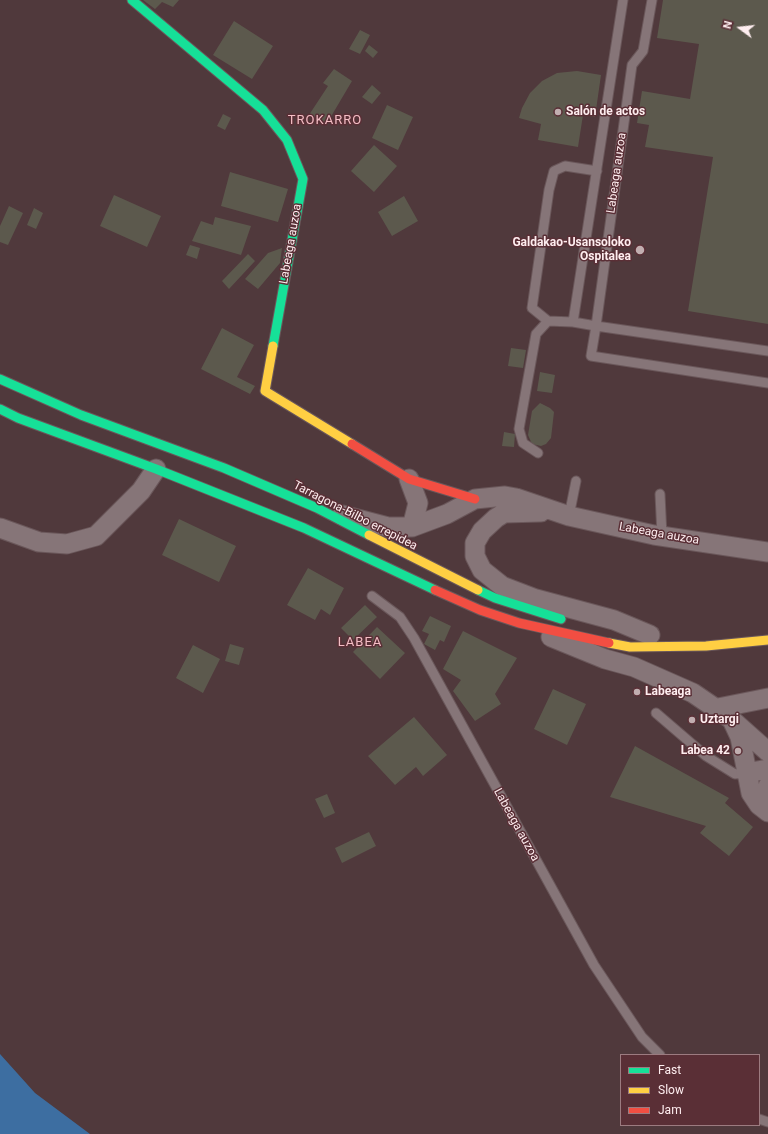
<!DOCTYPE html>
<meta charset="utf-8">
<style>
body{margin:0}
#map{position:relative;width:768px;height:1134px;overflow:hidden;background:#50393c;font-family:Roboto,sans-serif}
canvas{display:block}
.legend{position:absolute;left:620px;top:1054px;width:140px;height:72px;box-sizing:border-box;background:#5a2f36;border:1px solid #9c7b80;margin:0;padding:5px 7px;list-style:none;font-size:12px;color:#feedef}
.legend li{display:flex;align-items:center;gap:8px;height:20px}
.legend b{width:20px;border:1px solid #9c7b80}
.north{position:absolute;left:720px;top:8px;width:40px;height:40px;-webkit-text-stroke:3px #5a2f36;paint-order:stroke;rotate:285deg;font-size:11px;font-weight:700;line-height:16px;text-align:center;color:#feedef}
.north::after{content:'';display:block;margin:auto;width:14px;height:18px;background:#feedef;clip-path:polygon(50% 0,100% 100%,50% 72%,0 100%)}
</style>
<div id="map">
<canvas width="768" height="1134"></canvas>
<ul class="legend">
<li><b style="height:5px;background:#16e098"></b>Fast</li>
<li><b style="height:5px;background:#ffcf43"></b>Slow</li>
<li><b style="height:5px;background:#f24e42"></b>Jam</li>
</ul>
<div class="north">N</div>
</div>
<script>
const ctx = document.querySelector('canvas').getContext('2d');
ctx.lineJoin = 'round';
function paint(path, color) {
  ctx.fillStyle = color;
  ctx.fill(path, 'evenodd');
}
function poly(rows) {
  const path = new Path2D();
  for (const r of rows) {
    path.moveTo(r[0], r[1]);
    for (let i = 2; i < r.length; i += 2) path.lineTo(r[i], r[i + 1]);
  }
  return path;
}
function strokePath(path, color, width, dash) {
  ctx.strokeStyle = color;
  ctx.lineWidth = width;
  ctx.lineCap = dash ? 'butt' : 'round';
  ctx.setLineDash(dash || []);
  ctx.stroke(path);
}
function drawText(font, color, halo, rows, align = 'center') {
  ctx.font = font + ' Roboto,sans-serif';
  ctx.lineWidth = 3;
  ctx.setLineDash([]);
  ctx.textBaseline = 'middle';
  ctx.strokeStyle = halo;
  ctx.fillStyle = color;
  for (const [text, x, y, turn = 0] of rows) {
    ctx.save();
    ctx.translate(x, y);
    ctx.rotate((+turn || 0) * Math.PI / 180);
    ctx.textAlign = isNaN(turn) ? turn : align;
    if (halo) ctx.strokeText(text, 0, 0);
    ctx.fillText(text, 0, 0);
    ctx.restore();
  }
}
const water = poly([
 [0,1054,35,1093,90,1134,0,1134]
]);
const building = poly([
 [143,0,179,0,173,7,162,2,155,9],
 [663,0,768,0,768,324,688,311,713,157,645,147,649,125,637,123,642,91,690,99,699,44,657,38],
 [234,21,273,46,252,79,213,55],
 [360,30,370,35,360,54,349,49],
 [369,45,378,52,373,58,365,51],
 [334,69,352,81,326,125,309,115,328,86,323,83],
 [577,71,601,75,595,117,583,115,578,147,538,140,541,124,519,118,522,108,530,93,542,81,557,73],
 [372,85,381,93,372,104,362,97],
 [387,105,413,117,398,150,372,138],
 [223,114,231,118,225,130,217,126],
 [374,145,397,166,374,192,351,171],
 [230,172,288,189,278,222,221,206],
 [114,195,161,216,147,247,100,226],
 [404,196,418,221,392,236,378,212],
 [9,206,23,213,8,245,0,242,0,226],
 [34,208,43,213,36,229,27,225],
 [215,217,251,226,241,255,192,241,201,221,213,225],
 [190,245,200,248,197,259,186,255],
 [282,248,280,263,258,289,245,279,268,253],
 [248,254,255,261,229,289,222,281],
 [222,328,254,345,237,377,255,386,250,394,201,369],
 [511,348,526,350,523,368,508,366],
 [540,372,555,375,552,393,537,391],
 [540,403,550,408,554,412,551,438,546,444,541,446,532,444,528,435,532,411],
 [504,432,515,434,514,447,502,446],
 [179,519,236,546,219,582,162,555],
 [308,568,344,588,330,615,321,609,315,620,287,605],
 [365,605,377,617,353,640,341,628],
 [430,616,451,626,444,642,440,640,435,650,424,644,429,634,422,631],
 [377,627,405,653,380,679,353,652],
 [463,631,517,658,495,694,501,704,475,721,453,691,461,680,443,669],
 [230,644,244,648,239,665,225,661],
 [193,645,220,659,203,693,176,678],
 [553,689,586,704,567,745,534,729],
 [414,717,447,755,423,776,416,767,395,785,368,756],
 [635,746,729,798,725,803,753,827,729,856,700,833,706,826,610,797],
 [327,794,335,813,324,818,315,799],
 [369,832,376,846,342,863,335,848]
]);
const lane = poly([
 [623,0,573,322,596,326,632,65,643,51,652,0],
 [573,322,548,321,532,308,549,190,554,171,565,166,597,171],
 [768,351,596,326,591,356,768,383],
 [538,453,523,443,519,429,536,334,548,321],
 [660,494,662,536],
 [569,516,576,481],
 [372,596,400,617,414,638,594,965,642,1037,660,1055],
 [656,713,706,756,735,774,746,773],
 [759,1119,768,1122]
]);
const street = poly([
 [409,479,418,503,412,527],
 [541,512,504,513,496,518,482,531,475,543,475,556,482,570,502,586,536,599,614,620,650,635],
 [342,515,388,527,412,527,447,514,475,499,505,496,516,498,569,516,654,535,768,552],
 [0,528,39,542,67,544,96,536,141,491,156,469],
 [551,637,605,659,634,667,693,693,731,719,768,752],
 [718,708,768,698],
 [733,722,740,737,751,793,759,805,768,812],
 [746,773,768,769],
 [768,786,768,795]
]);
const fast = poly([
 [132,0,263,110,287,140,303,179,273,346],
 [0,379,81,415,224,468,317,508,369,535],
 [0,409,18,418,156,469,304,528,435,590],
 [478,590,495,598,561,619]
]);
const slow = poly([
 [273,346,265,391,352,444],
 [369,535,478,590],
 [609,643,630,647,706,646,768,640]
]);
const jam = poly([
 [352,444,409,479,475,499],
 [435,590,480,610,519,623,609,643]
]);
const markers = [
 [558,112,4,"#c1aeb0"],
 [640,250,5,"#c1aeb0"],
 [637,692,4,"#c1aeb0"],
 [692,720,4,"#c1aeb0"],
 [738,751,4,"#c1aeb0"]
];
const poiNames = [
 ["Salón de actos",566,112],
 ["Galdakao-Usansoloko",631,243,"right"],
 ["Ospitalea",631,257,"right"],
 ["Labeaga",645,692],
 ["Uztargi",700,720],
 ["Labea 42",730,751,"right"]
];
const streetNames = [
 ["Labeaga auzoa",617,173,-82],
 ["Labeaga auzoa",291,244,-80],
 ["Tarragona-Bilbo errepidea",355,516,27],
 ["Labeaga auzoa",659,534,10],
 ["Labeaga auzoa",516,825,61]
];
const neighbourhoodNames = [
 ["TROKARRO",325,121],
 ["LABEA",360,643]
];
paint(water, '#3d6ea1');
paint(building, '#5c594d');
strokePath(lane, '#6a575a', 11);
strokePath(street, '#6a575a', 21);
strokePath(fast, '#6a575a', 11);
strokePath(slow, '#6a575a', 11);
strokePath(jam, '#6a575a', 11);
strokePath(lane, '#867578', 9);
strokePath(street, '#867578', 19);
strokePath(fast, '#16e098', 9);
strokePath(slow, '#ffcf43', 9);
strokePath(jam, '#f24e42', 9);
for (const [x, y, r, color] of markers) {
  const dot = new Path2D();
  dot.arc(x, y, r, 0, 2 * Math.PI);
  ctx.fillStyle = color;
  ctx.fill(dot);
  strokePath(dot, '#5a2f36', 1.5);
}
drawText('bold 12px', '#feedef', '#5a2f36', poiNames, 'left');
drawText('12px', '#feedef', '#5a2f36', streetNames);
ctx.letterSpacing = '1px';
drawText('13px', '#f4bec5', '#5a2f36', neighbourhoodNames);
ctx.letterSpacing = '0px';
</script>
